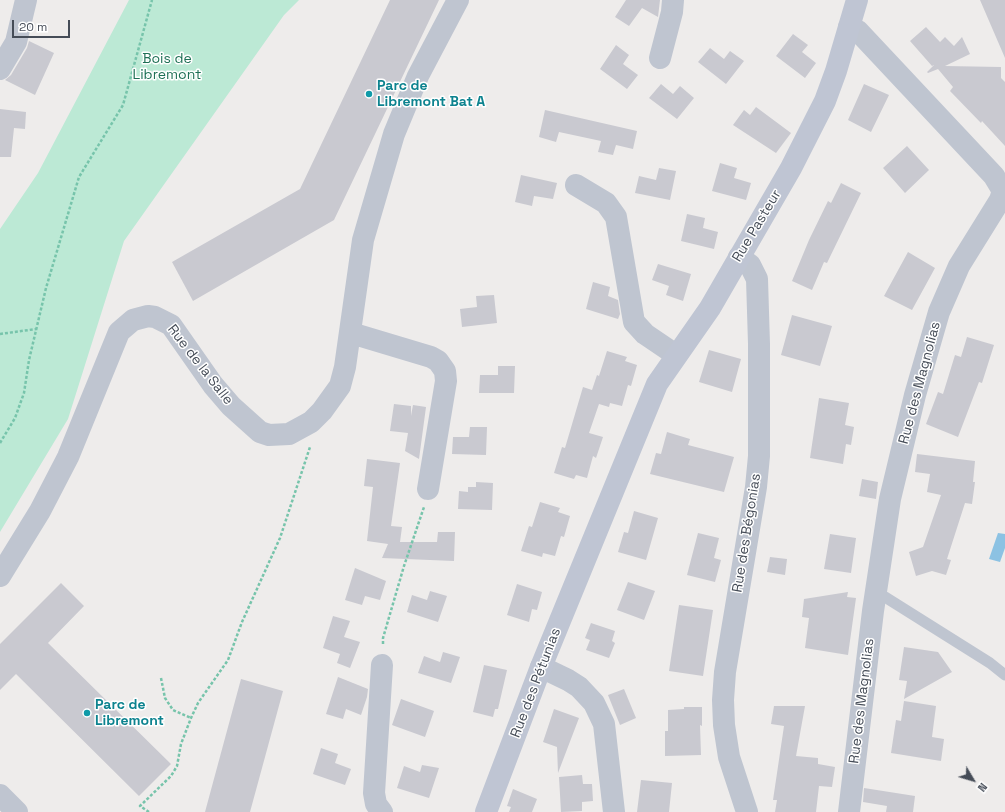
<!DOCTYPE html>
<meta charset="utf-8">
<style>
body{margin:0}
#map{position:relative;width:1005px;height:812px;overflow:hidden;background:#eeeceb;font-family:"Space Grotesk",sans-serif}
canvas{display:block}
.north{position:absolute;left:953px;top:760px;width:40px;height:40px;-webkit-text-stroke:3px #fff;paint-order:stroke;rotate:128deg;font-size:11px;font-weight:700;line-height:16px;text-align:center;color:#454c57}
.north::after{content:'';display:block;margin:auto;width:14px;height:18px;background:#454c57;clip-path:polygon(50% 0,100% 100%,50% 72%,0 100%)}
.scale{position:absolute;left:12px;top:20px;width:58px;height:18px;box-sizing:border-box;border:2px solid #454c57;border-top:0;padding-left:5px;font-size:12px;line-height:14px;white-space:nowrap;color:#454c57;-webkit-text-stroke:3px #fff;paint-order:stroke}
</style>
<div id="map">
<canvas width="1005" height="812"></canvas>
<div class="north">N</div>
<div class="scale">20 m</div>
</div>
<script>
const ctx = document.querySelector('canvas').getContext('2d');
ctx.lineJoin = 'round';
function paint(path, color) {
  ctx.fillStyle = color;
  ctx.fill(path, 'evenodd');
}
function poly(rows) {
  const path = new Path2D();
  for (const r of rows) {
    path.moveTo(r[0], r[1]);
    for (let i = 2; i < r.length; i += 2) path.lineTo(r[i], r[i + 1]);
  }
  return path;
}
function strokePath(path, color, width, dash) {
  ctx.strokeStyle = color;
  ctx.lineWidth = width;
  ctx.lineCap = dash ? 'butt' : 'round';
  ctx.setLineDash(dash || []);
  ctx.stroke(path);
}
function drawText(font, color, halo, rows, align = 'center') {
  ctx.font = font + ' "Space Grotesk",sans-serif';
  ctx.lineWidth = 3;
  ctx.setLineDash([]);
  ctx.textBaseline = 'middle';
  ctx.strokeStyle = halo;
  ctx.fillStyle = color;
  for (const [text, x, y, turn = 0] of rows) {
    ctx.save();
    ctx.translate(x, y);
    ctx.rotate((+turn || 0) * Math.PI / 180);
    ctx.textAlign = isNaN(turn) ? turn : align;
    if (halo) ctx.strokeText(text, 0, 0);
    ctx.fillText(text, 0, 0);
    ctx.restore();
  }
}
const green = poly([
 [129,0,299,0,284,15,124,241,68,419,0,532,0,229,38,173]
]);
const water = poly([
 [998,533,1005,534,1005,548,1000,562,989,559]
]);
const building = poly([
 [390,0,439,0,334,220,193,301,172,262,300,189],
 [626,0,660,0,658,17,642,8,629,26,615,17],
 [980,0,1005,0,1005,58],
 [926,27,940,42,945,37,954,46,962,37,970,54,945,66,1001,67,1001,78,1005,82,1005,146,982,121,981,123,950,91,953,87,938,69,928,73,927,72,934,65,932,66,910,41],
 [793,34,808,45,802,52,816,63,805,78,776,56],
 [29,41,54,53,35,95,5,80,11,75,27,48],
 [616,45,629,55,623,64,638,75,627,89,600,69],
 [710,48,724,59,730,51,744,61,726,84,698,62],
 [661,84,673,94,680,86,694,98,677,119,649,98],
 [864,84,889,95,871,132,848,120],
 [756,107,791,133,776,153,733,125,744,110,750,115],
 [0,109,26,112,25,129,14,128,11,157,0,157],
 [545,110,637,131,633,149,616,145,613,155,598,152,601,141,559,132,556,142,539,137],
 [907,146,929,170,905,193,883,168],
 [720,163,737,168,734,178,751,183,746,200,712,191],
 [659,168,676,171,670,200,635,193,639,176,656,180],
 [521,175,557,183,553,199,534,196,532,206,515,202],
 [841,183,861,193,827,263,824,262,812,290,792,281,809,240,828,201,831,203],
 [687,214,705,218,703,228,718,232,714,249,681,241],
 [908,252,935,268,912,310,884,296],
 [658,264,691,274,683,301,666,295,669,286,652,280],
 [593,282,610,287,608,296,618,300,620,314,618,319,586,309],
 [494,295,497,323,462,327,460,309,477,307,476,296],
 [792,315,832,326,820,366,781,355],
 [967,337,994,345,982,383,979,382,958,437,926,424,938,392,943,394,955,355,961,357],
 [709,350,741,359,732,392,699,382],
 [607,351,627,357,625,361,637,365,631,386,628,385,622,406,610,403,609,407,599,404,589,433,603,437,596,458,593,456,587,478,576,475,574,479,554,473,562,447,565,448,583,387,592,390,597,375,599,376],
 [498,366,515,366,514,393,479,393,480,375,498,375],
 [819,398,849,403,845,425,854,427,851,445,846,444,843,464,810,458],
 [394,404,411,406,411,416,413,405,426,407,419,459,405,451,408,433,390,431],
 [470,427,487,427,486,455,452,454,453,437,469,437],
 [667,432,690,439,688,445,734,457,724,492,650,474,656,453,661,454],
 [917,454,975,461,973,482,975,482,972,504,965,503,947,559,951,560,946,575,932,571,916,576,909,552,923,547,941,495,927,492,930,474,915,472],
 [367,459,400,463,391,526,402,527,400,542,437,542,438,532,455,532,454,561,382,558,388,544,367,541,373,487,364,486],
 [862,479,878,482,876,499,859,496],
 [476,482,493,483,492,510,458,509,459,491,468,492,468,487,476,487],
 [540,502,560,508,558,512,570,516,564,537,561,536,555,556,543,553,542,557,521,551,529,526,532,527],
 [634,511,658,518,646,560,618,552,624,532,628,533],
 [698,533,719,538,714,558,721,560,715,582,687,575],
 [830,534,856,538,851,573,824,569],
 [770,557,787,559,785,575,767,572],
 [355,568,386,581,380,600,365,596,362,605,345,600],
 [628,582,655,591,644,620,617,610],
 [61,583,84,606,48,643,171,764,139,796,16,674,0,690,0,644],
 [517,584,542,592,537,610,532,609,529,622,507,615],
 [430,591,447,596,438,622,407,612,412,595,427,600],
 [848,592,847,597,856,598,848,655,805,648,809,618,802,617,804,599],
 [679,605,713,610,703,676,669,671],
 [333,616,350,621,344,637,360,642,350,668,337,663,340,654,323,648],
 [591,623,615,631,612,641,615,643,609,658,586,650,590,640,585,638],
 [904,647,938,652,952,672,904,699,907,681,899,680],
 [443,652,460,657,451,683,418,673,424,656,440,662],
 [484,665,507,670,498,709,495,709,493,717,473,712],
 [338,677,368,689,367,697,361,715,346,709,343,719,326,714],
 [241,679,283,691,250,812,205,812],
 [624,689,636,718,620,725,608,695],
 [401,699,434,711,425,737,392,725],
 [904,701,936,706,932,737,944,739,941,761,891,753,896,720,901,721],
 [774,706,805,706,796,756,818,758,818,764,835,767,832,787,819,786,816,812,775,812,777,800,773,800,784,726,771,724],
 [684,707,702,707,702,726,700,725,701,755,665,756,665,731,668,731,668,710,684,709],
 [554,709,579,718,558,773,557,747,543,742],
 [321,748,338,754,335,763,351,769,345,785,313,774],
 [422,765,439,768,429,798,397,788,404,766,420,772],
 [582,775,583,784,592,784,593,801,582,802,582,811,561,812,559,777],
 [641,780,672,783,669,812,637,812],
 [864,788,915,796,913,812,886,812,887,806,863,802],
 [513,789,537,799,532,812,509,812,511,807,507,806]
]);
const path = poly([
 [0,334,36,329],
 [0,443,15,418,24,393,29,360,46,288,79,177,123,105,152,0],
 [383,644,383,638,404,566,424,507],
 [161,678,165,698,173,710,191,718],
 [149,812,140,806,171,776,177,766,181,744,191,718,198,703,228,660,242,622,280,538,310,447]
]);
const lane = poly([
 [875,596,885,597,990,663,1005,675]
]);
const street = poly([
 [660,58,672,12,673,0],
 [0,69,16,42,26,0],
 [576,185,606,203,616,217,634,322,645,334,676,355],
 [739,257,750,265,757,279,759,344,759,456,756,487,725,672,723,700,724,725,729,757,747,812],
 [351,333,431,357,438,361,445,371,446,381,428,489],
 [0,576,40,511,68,457,119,332,133,320,148,316,155,317,171,325,213,385,231,406,260,432,269,435,289,434,311,422,322,411,340,386,345,367,363,240,394,134,418,76,458,0],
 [541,667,568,680,579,687,594,703,604,724,614,812],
 [0,795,17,812],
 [382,812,376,804,374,793,382,665],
 [849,812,873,611,890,499,915,395,939,312,959,266,1000,200,1003,191,994,176,858,31,849,27]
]);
const secondary = poly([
 [486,812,541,667,657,384,710,308,791,168,825,101,836,71,857,0]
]);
const markers = [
 [369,94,4,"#0f9aa8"],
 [87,713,4,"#0f9aa8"]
];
const parkNames = [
 ["Bois de",167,59],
 ["Libremont",167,75]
];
const cultureNames = [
 ["Parc de",377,86],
 ["Libremont Bat A",377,102],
 ["Parc de",95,705],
 ["Libremont",95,721]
];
const streetNames = [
 ["Rue Pasteur",757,226,-59],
 ["Rue de la Salle",200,365,52],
 ["Rue des Magnolias",920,383,-75],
 ["Rue des Bégonias",747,533,-81],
 ["Rue des Pétunias",536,683,-69],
 ["Rue des Magnolias",862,701,-83]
];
paint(green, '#bce9d5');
paint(water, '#8cc2e3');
paint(building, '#c9c9d0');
strokePath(path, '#77c4ab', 2.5, [3, 2]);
strokePath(lane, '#bfc5d0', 11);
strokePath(street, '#bfc5d0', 22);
strokePath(secondary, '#bfc5d3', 22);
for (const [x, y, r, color] of markers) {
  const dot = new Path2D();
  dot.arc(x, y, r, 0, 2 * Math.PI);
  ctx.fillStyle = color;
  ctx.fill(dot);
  strokePath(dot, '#fff', 1.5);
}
drawText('14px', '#1e7055', '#fff', parkNames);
drawText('bold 14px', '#0d838f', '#fff', cultureNames, 'left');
drawText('14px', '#454c57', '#fff', streetNames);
</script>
